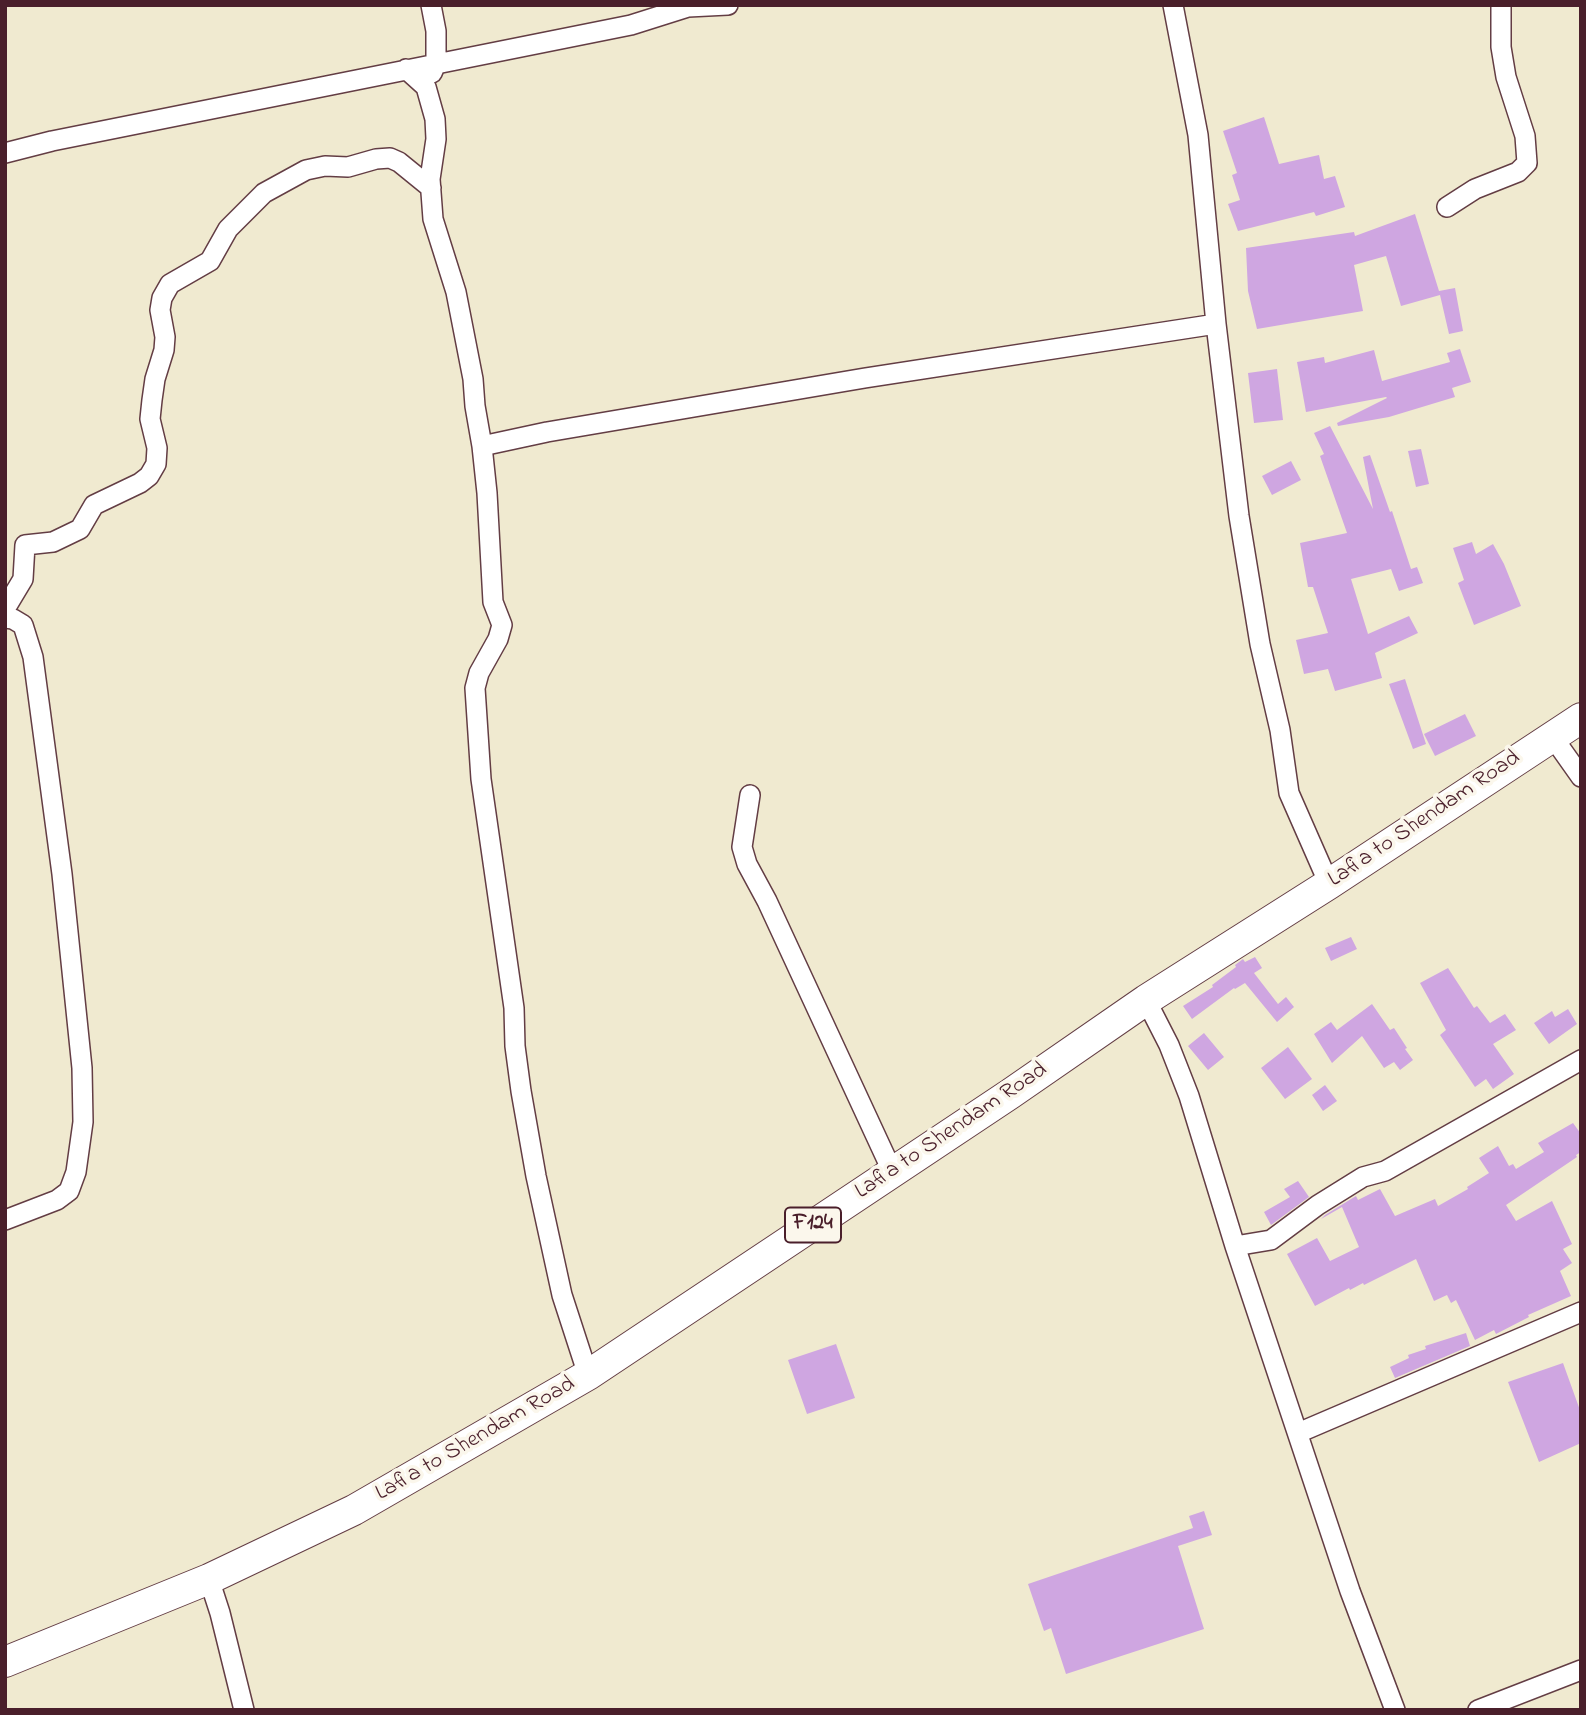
<!DOCTYPE html>
<style>
body{margin:0}
#map{position:relative;width:1586px;height:1715px;overflow:hidden;background:#f0ead0;font-family:"Indie Flower",sans-serif}
canvas{display:block}
.frame{position:absolute;inset:0;border:7px solid #4a1f2b;pointer-events:none}
</style>
<div id="map">
<canvas width="1586" height="1715"></canvas>
<div class="frame"></div>
</div>
<script>
const ctx = document.querySelector('canvas').getContext('2d');
ctx.lineJoin = 'round';
function paint(path, color) {
  ctx.fillStyle = color;
  ctx.fill(path, 'evenodd');
}
function poly(rows) {
  const path = new Path2D();
  for (const r of rows) {
    path.moveTo(r[0], r[1]);
    for (let i = 2; i < r.length; i += 2) path.lineTo(r[i], r[i + 1]);
  }
  return path;
}
function strokePath(path, color, width, dash) {
  ctx.strokeStyle = color;
  ctx.lineWidth = width;
  ctx.lineCap = dash ? 'butt' : 'round';
  ctx.setLineDash(dash || []);
  ctx.stroke(path);
}
function drawText(font, color, halo, rows, align = 'center') {
  ctx.font = font + ' "Indie Flower",sans-serif';
  ctx.lineWidth = 7;
  ctx.setLineDash([]);
  ctx.textBaseline = 'middle';
  ctx.strokeStyle = halo;
  ctx.fillStyle = color;
  for (const [text, x, y, turn = 0] of rows) {
    ctx.save();
    ctx.translate(x, y);
    ctx.rotate((+turn || 0) * Math.PI / 180);
    ctx.textAlign = isNaN(turn) ? turn : align;
    if (halo) ctx.strokeText(text, 0, 0);
    ctx.fillText(text, 0, 0);
    ctx.restore();
  }
}
const building = poly([
 [1264,117,1279,164,1319,155,1324,179,1335,176,1345,207,1316,216,1314,212,1238,231,1228,204,1240,200,1232,175,1237,173,1223,131],
 [1415,214,1439,291,1455,288,1463,331,1449,334,1440,295,1401,306,1386,256,1354,265,1363,311,1257,329,1248,291,1246,248,1354,232,1355,236],
 [1460,349,1471,382,1452,388,1455,397,1389,417,1338,426,1337,423,1387,398,1386,397,1306,412,1297,362,1324,357,1325,363,1374,350,1382,381,1450,362,1447,353],
 [1277,369,1283,420,1254,423,1248,373],
 [1330,426,1373,509,1363,457,1370,455,1390,512,1392,511,1411,569,1417,567,1423,583,1399,591,1391,569,1351,579,1368,634,1409,616,1418,633,1375,653,1382,678,1335,691,1328,669,1304,674,1296,640,1328,633,1313,587,1308,587,1300,543,1347,533,1320,456,1324,454,1314,433],
 [1421,449,1429,484,1416,487,1408,451],
 [1291,461,1301,480,1272,495,1262,476],
 [1472,542,1476,554,1493,544,1504,564,1521,606,1474,625,1458,583,1464,580,1453,548],
 [1405,679,1426,744,1413,749,1389,684],
 [1465,714,1476,736,1435,756,1424,734],
 [1351,937,1357,949,1331,961,1325,948],
 [1255,957,1262,968,1254,973,1278,1004,1286,997,1294,1007,1277,1022,1245,983,1235,989,1234,988,1192,1019,1183,1006,1213,987,1212,985,1236,967,1235,965,1243,959,1245,962],
 [1448,968,1474,1008,1477,1006,1490,1023,1505,1014,1516,1030,1493,1044,1514,1074,1493,1089,1486,1079,1475,1087,1440,1035,1446,1030,1420,983],
 [1372,1004,1390,1030,1394,1028,1407,1048,1405,1049,1413,1060,1400,1070,1394,1062,1384,1068,1362,1036,1332,1063,1314,1034,1331,1022,1337,1030],
 [1568,1009,1577,1024,1549,1044,1534,1023,1552,1011,1555,1017],
 [1204,1033,1224,1057,1208,1070,1188,1046],
 [1288,1047,1312,1079,1285,1099,1261,1068],
 [1325,1085,1337,1101,1323,1111,1312,1095],
 [1573,1123,1581,1134,1581,1152,1576,1155,1577,1157,1506,1205,1516,1221,1552,1201,1572,1244,1563,1249,1572,1263,1560,1271,1571,1296,1528,1315,1529,1317,1496,1334,1494,1330,1475,1340,1456,1300,1451,1303,1447,1295,1434,1301,1416,1259,1364,1285,1363,1283,1350,1290,1349,1288,1315,1306,1287,1254,1317,1238,1330,1261,1359,1247,1342,1207,1321,1219,1325,1215,1356,1196,1358,1200,1380,1189,1395,1216,1435,1199,1438,1206,1468,1189,1467,1187,1489,1173,1479,1158,1498,1146,1509,1166,1513,1164,1516,1169,1544,1152,1538,1143],
 [1298,1181,1309,1197,1271,1225,1264,1212,1290,1197,1284,1189],
 [1466,1333,1470,1346,1395,1378,1390,1367,1409,1358,1408,1355,1426,1349,1425,1346],
 [836,1344,855,1398,807,1414,788,1360],
 [1563,1363,1581,1413,1581,1443,1539,1462,1508,1382],
 [1204,1511,1212,1535,1178,1546,1204,1629,1066,1674,1051,1628,1044,1631,1028,1584,1193,1528,1189,1516]
]);
const minor = poly([
 [431,5,436,31,436,64,432,73],
 [1173,5,1198,135,1216,324,1239,516,1260,644,1280,730,1289,793,1329,884],
 [406,69,426,87,435,119,436,139,430,179,433,219,456,292,473,379,475,406,482,446],
 [5,153,52,141,631,25,688,7,728,5],
 [1447,207,1475,189,1518,172,1527,163,1525,136,1506,77,1501,47,1501,5],
 [5,609,23,579,25,545,53,542,80,529,94,505,140,483,149,476,156,464,157,448,150,419,152,400,155,379,164,350,165,337,160,310,162,298,170,284,210,261,228,229,264,193,306,170,325,166,348,167,376,159,390,158,399,162,431,188],
 [5,618,13,619,23,625,33,657,62,874,82,1068,83,1122,76,1172,69,1191,57,1200,5,1220],
 [1552,736,1581,777],
 [750,795,742,847,747,864,767,901,893,1173],
 [1146,1000,1169,1045,1189,1096,1235,1246,1350,1591,1395,1710],
 [1235,1246,1271,1240,1318,1205,1363,1177,1385,1171,1581,1060],
 [588,1375,562,1295,536,1176,521,1091,515,1046,514,1008,481,779,475,688,479,673,498,639,502,625,493,602,487,493,482,446,547,432,865,378,1216,324],
 [1298,1433,1581,1312],
 [209,1579,220,1613,244,1710],
 [1478,1710,1581,1670]
]);
const primary = poly([
 [5,1662,209,1579,354,1510,588,1375,1010,1094,1146,1000,1329,884,1581,718]
]);
const shields = [
 [813,1225,56]
];
const shieldNames = [
 ["F124",813,1225]
];
const streetNames = [
 ["Lafia to Shendam Road",1425,820,-34],
 ["Lafia to Shendam Road",952,1132,-34],
 ["Lafia to Shendam Road",476,1440,-30]
];
paint(building, '#cfa6e1');
strokePath(minor, '#633d44', 22);
strokePath(primary, '#633d44', 32);
strokePath(minor, '#fff', 19);
strokePath(primary, '#fff', 30);
for (const [x, y, w] of shields) {
  const box = new Path2D();
  box.roundRect(x - w / 2, y - 17.5, w, 35, 5);
  ctx.fillStyle = '#fbf7ec';
  ctx.fill(box);
  strokePath(box, '#4a1f2b', 2);
}
drawText('bold 21px', '#4a1f2b', null, shieldNames);
drawText('23px', '#4a1f2b', '#fbf7ec', streetNames);
</script>
